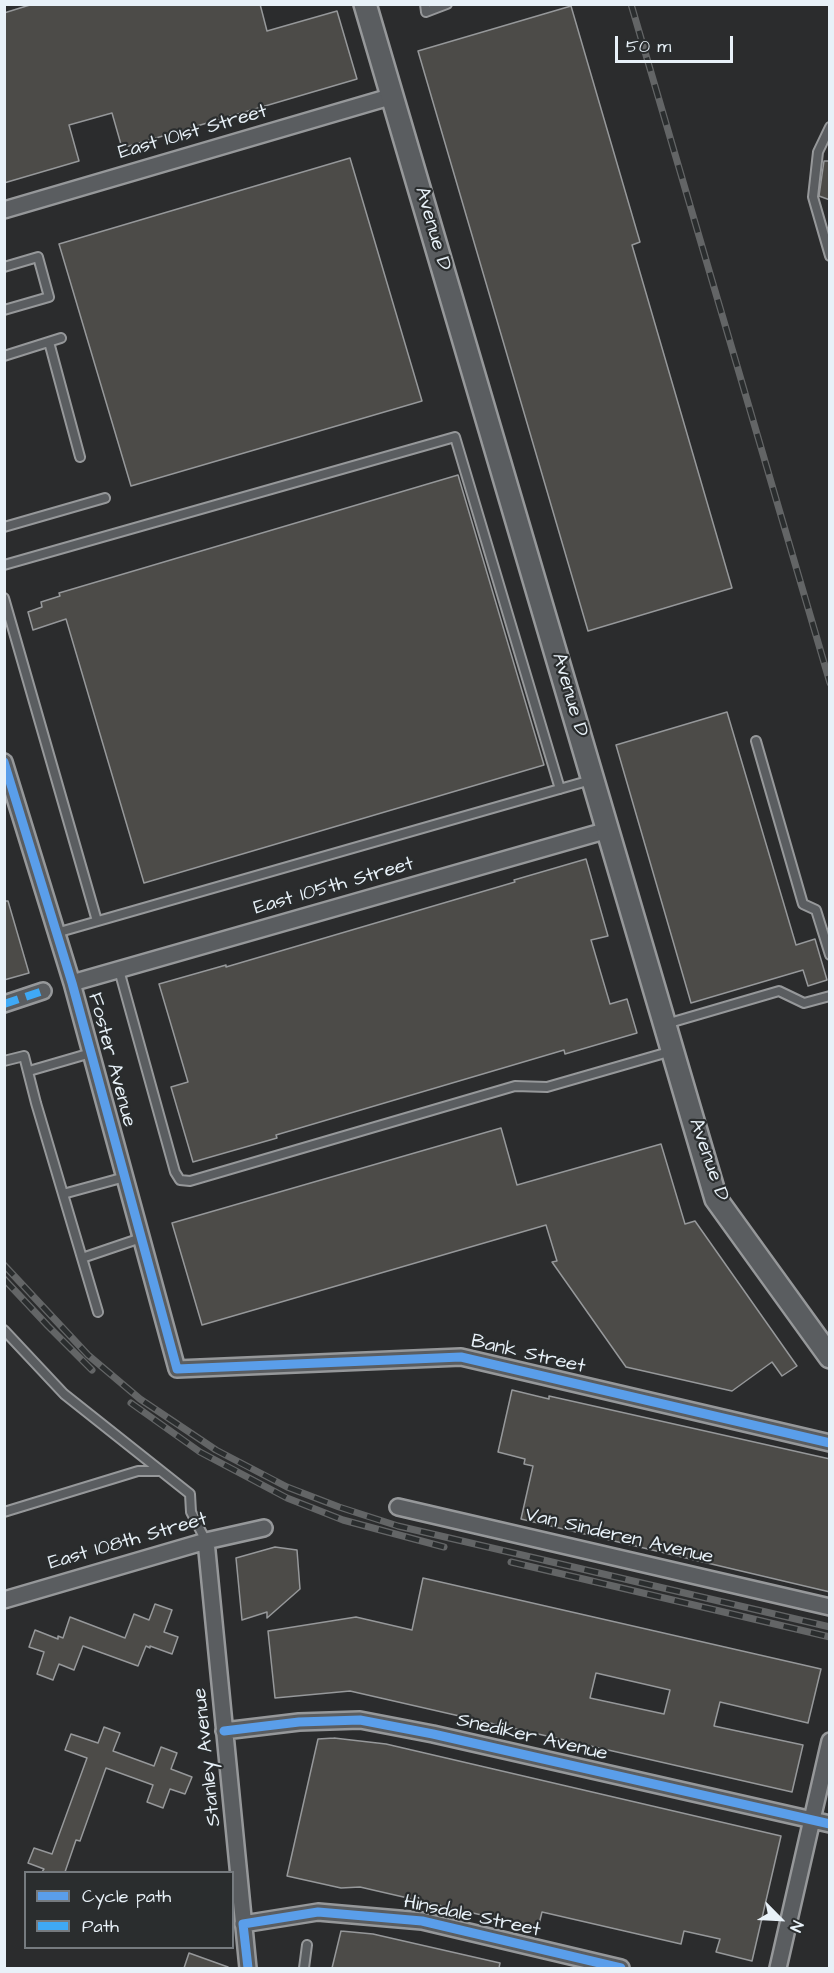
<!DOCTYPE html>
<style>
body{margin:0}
#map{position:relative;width:834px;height:1973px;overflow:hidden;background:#2b2c2d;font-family:"Architects Daughter",sans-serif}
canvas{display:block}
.frame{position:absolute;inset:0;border:6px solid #e8f1f8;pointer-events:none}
.legend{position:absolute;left:24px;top:1871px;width:210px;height:78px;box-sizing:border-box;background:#2a2d2e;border:2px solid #767b7f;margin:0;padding:8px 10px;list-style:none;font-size:18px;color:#e8f1f8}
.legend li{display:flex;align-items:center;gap:12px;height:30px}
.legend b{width:30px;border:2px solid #767b7f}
.north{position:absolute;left:750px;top:1889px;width:60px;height:60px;-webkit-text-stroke:4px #2a2d2e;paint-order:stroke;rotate:114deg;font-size:16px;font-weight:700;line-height:24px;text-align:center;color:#e8f1f8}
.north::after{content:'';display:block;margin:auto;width:21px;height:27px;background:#e8f1f8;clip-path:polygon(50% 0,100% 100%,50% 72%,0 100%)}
.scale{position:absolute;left:615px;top:36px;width:118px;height:27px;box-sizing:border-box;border:3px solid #e8f1f8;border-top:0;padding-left:8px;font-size:18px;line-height:21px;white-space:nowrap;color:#e8f1f8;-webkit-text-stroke:4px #2a2d2e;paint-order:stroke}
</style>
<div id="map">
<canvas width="834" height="1973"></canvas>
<div class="frame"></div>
<ul class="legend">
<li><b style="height:8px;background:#5a9eea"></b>Cycle path</li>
<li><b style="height:8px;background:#3fa9f5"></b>Path</li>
</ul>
<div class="north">N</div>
<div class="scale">50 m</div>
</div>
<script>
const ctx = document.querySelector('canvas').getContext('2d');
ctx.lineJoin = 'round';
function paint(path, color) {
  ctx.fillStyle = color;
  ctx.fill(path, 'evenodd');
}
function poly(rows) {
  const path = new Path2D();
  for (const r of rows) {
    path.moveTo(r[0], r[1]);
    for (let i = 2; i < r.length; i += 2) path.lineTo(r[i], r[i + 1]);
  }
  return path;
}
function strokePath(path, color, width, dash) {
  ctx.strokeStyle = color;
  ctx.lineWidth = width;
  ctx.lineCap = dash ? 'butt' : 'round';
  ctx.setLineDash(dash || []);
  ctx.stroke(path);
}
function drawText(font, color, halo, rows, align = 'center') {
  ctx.font = font + ' "Architects Daughter",sans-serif';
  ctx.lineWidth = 4.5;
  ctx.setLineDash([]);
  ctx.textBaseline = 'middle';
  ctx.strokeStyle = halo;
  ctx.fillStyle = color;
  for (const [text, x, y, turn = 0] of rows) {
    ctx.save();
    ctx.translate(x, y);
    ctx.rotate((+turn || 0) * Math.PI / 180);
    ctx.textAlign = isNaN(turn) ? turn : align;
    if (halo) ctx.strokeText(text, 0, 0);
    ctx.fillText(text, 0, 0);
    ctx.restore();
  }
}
const building = poly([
 [33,4,260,4,267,31,337,11,357,79,122,148,112,113,69,125,79,161,4,183,4,13,33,4],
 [571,6,640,242,632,245,732,588,588,631,418,51,571,6],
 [350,158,422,401,131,486,59,244,350,158],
 [824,161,830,161,830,200,819,196,824,161],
 [458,475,544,765,144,883,66,619,33,630,28,612,42,607,41,602,60,596,59,593,458,475],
 [727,712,796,945,815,939,827,980,808,986,803,970,691,1003,616,745,727,712],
 [586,859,608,936,591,940,610,1004,627,999,637,1033,565,1054,564,1050,276,1135,277,1138,193,1162,171,1087,188,1082,159,984,226,965,226,967,515,882,514,880,586,859],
 [4,901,8,901,29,973,4,980,4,901],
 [501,1128,517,1185,661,1144,685,1224,695,1221,797,1366,782,1376,772,1362,732,1391,626,1367,552,1262,557,1261,546,1225,202,1325,172,1223,501,1128],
 [512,1390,549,1399,549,1396,830,1459,830,1592,521,1519,533,1466,524,1464,525,1459,498,1452,512,1390],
 [275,1547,297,1550,300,1589,267,1618,267,1612,242,1620,236,1558,275,1547],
 [423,1578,821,1669,808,1723,720,1702,714,1726,803,1745,792,1792,350,1691,275,1698,268,1631,356,1617,412,1630,423,1578],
 [596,1673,670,1690,664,1714,590,1698,596,1673],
 [155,1604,172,1610,164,1632,178,1637,172,1654,150,1646,150,1648,146,1646,138,1666,83,1646,74,1670,59,1664,53,1680,37,1674,44,1652,29,1647,35,1630,58,1639,58,1636,63,1638,70,1617,125,1638,134,1614,149,1620,155,1604],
 [104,1727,120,1733,113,1751,154,1766,161,1747,177,1753,171,1769,192,1777,185,1794,170,1789,163,1808,147,1802,153,1785,106,1768,80,1841,76,1840,65,1872,42,1872,44,1869,28,1863,34,1848,52,1854,87,1758,65,1750,71,1734,98,1743,104,1727],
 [334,1738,386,1744,781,1836,752,1961,716,1952,720,1939,684,1931,681,1944,542,1912,538,1928,360,1887,341,1888,287,1876,318,1739,334,1738],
 [341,1931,373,1934,500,1963,499,1968,332,1968,341,1931],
 [189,1953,228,1967,227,1968,184,1968,189,1953]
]);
const lane = poly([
 [425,4,426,12,447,4],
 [830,127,818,152,813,197,830,256],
 [4,267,38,257,49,297,4,310],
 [49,342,80,457],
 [4,356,61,338],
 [4,527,105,498],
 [4,565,455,437,560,789],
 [4,598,97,921],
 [756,741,803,904,816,910,830,955],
 [56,933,591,780],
 [119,970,175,1172,180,1180,190,1181,515,1086,547,1087,672,1051],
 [666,1024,779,991,804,1003,830,996],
 [4,1061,24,1056,36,1103,98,1312],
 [29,1071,91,1053],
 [63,1194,125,1177],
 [82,1258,141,1238],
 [4,1330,64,1394,190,1494,191,1512,206,1541],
 [4,1512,138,1471,161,1471],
 [304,1968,307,1945]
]);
const street = poly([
 [4,210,393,96],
 [4,762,72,983,177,1369,461,1357,830,1443],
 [72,983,608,830],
 [4,1004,43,991],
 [398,1507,830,1607],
 [206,1541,248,1968],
 [4,1600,206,1541,264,1528],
 [224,1731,299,1722,360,1720,433,1734,830,1824],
 [243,1924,318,1912,422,1921,621,1968],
 [778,1968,830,1741]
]);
const secondary = poly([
 [365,4,716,1199,830,1357]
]);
const rail = poly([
 [631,4,830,683],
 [4,1265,88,1355,140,1399,216,1450,287,1487,339,1507,398,1526,830,1627],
 [4,1279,48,1326,92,1370],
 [131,1403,200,1452,287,1498,343,1520,444,1547],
 [511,1562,830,1637]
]);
const quiet = poly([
 [4,1004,43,991]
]);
const cycleway = poly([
 [4,762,72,983,177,1369,461,1357,830,1443],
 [224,1731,299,1722,360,1720,433,1734,830,1824],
 [248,1968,243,1924,318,1912,422,1921,621,1968]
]);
const streetNames = [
 ["East 101st Street",193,133,-16],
 ["Avenue D",432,229,74],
 ["Avenue D",569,695,74],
 ["East 105th Street",334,887,-16],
 ["Foster Avenue",111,1060,75],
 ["Avenue D",708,1160,71],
 ["Bank Street",528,1355,13],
 ["Van Sinderen Avenue",619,1537,13],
 ["East 108th Street",128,1542,-16],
 ["Snediker Avenue",532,1738,13],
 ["Stanley Avenue",208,1757,-96],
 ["Hinsdale Street",472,1917,12]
];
paint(building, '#4c4b48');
strokePath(building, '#96989a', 1.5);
strokePath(lane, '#96989a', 12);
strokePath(street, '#96989a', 20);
strokePath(secondary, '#96989a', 26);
strokePath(lane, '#5a5d60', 8);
strokePath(street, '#5a5d60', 15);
strokePath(secondary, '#5a5d60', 21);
strokePath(rail, '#636566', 7);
strokePath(rail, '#2a2d2e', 4.5, [14]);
strokePath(quiet, '#3fa9f5', 8, [15, 8]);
strokePath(cycleway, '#5a9eea', 9);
drawText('20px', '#e8f1f8', '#2a2d2e', streetNames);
</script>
